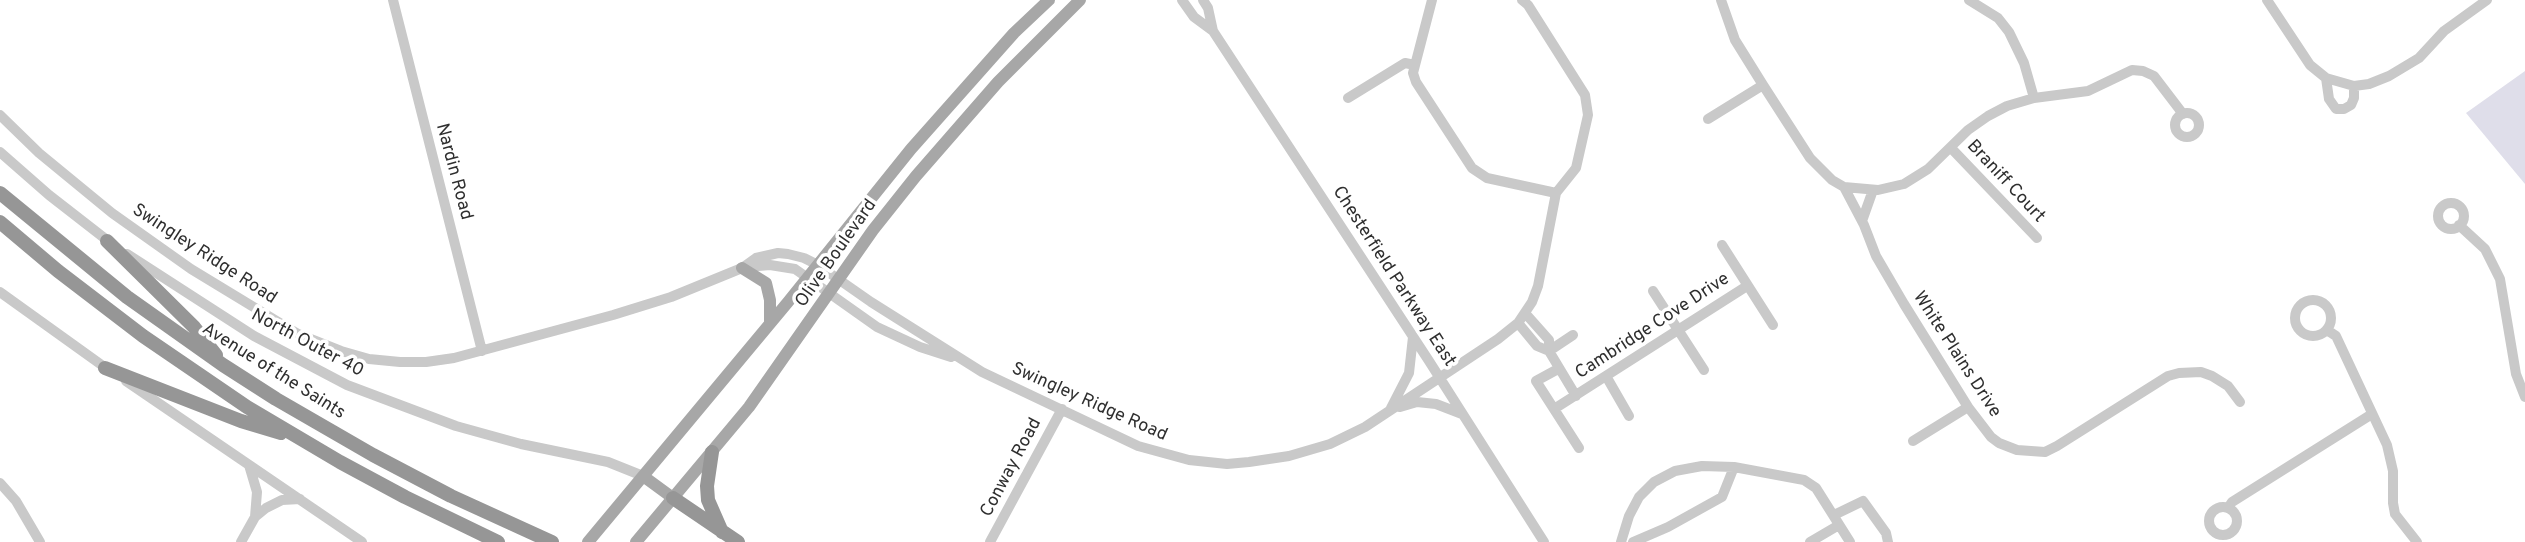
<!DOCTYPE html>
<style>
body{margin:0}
canvas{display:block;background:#fff}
</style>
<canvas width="2525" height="542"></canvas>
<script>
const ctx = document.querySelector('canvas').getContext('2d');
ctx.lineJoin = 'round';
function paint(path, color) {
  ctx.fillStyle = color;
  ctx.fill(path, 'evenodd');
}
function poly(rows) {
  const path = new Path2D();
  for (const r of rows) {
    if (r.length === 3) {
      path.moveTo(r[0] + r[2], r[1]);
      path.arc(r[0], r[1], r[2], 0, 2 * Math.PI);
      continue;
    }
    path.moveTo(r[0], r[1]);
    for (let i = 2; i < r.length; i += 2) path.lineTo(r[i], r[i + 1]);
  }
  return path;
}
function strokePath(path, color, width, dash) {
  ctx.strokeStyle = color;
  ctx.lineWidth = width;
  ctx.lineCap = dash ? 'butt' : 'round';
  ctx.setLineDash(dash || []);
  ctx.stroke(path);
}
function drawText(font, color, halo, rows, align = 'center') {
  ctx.font = font + ' Overpass,sans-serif';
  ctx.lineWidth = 7;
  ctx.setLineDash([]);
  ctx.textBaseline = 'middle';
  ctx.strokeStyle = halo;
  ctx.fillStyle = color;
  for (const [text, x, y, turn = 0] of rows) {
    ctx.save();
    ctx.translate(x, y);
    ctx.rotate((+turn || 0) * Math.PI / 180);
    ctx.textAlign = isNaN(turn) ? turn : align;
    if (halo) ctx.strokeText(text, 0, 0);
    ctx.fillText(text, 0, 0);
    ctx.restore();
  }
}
const green = poly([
 [2525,71,2525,184,2466,113]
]);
const minor = poly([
 [393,0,482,351],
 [1182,0,1194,17,1213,31,1429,361,1544,542],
 [1203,0,1208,8,1213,31],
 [1432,0,1413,73,1416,82,1472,168,1487,178,1556,193],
 [1721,0,1735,40,1763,85,1810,158,1832,180,1844,187,1864,225,1876,256,1904,304,1968,407,1991,437,1999,443,2017,450,2045,452,2057,446,2168,376,2179,373,2201,372,2212,376,2228,386,2240,402],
 [1969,0,1998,18,2009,32,2024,63,2034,98],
 [2267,0,2310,65,2326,78,2354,86,2369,84,2389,76,2419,58,2444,31,2487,0],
 [2326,78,2329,99,2336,109,2344,109,2351,105,2354,98,2354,86],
 [1348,98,1405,63,1415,65],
 [2187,125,12],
 [0,115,39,153,112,213,191,269,298,334,341,351,369,359,400,362,426,362,454,358,613,315,671,297,742,268,756,258,778,253,788,254,804,258,818,265,871,302,982,372,1138,446,1189,460,1227,464,1249,462,1289,456,1330,444,1365,427,1498,339,1518,323,1532,302,1538,286,1556,193,1576,168,1588,115,1585,95,1528,5,1522,0],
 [1708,119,1763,85],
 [1951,148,2037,238],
 [0,152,49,195,112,244],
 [1844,187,1878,190,1904,184,1928,169,1968,130,1988,116,2007,106,2034,98,2088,91,2132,70,2143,71,2154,76,2183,114],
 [2451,216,13],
 [1862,221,1873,190],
 [2459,225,2485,249,2500,279,2516,374,2525,397],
 [1722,245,1773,325],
 [127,254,254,336,347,385,456,426,521,444,608,462,643,476],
 [746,267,770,265,795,269,877,327,920,347,951,357],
 [1653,291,1704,370],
 [0,292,110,371],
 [2313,318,18],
 [1525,313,1549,340,1549,351,1576,396],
 [1518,323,1537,346,1549,351],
 [2327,330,2336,336,2387,445,2393,471,2393,503,2395,514,2417,542],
 [1549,351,1573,335],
 [1558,369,1536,381,1579,448],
 [1606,376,1629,416],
 [126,381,362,542],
 [1400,407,1417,402,1436,404,1462,414],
 [1391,408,1409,373,1413,337],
 [1554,409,1747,286],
 [1913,441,1968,407],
 [249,465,257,492,255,517],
 [0,483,16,501,40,542],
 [2223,521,14],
 [2228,508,2232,502,2372,414],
 [1834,515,1863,501,1886,533,1888,542],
 [241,542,255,517,266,508,282,500,300,499],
 [990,542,1062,409],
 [1621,542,1629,516,1639,497,1654,482,1675,471,1702,466,1734,467,1804,480,1816,488,1850,542],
 [1633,542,1668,527,1722,497,1734,467],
 [1810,542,1839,525]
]);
const major = poly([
 [742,268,766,283,770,300,770,323],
 [643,476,673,498],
 [588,542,788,302,911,149,1014,33,1049,0],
 [636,542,749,407,873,230,916,176,998,82,1080,0]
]);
const highway = poly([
 [0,193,127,297,223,365,276,399,373,455,451,496,552,542],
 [0,222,58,271,143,336,247,407,340,462,405,497,498,542],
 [107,241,194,327,216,355],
 [105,368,241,421,281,433],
 [712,452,707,486,708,500,722,532],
 [673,498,738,542]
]);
const streetNames = [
 ["Nardin Road",453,172,75],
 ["Braniff Court",2005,182,47],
 ["Olive Boulevard",837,254,-55],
 ["Swingley Ridge Road",204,255,33],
 ["Chesterfield Parkway East",1393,277,57],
 ["Cambridge Cove Drive",1653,327,-33],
 ["North Outer 40",307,344,28],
 ["White Plains Drive",1956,355,57],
 ["Avenue of the Saints",273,372,32],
 ["Swingley Ridge Road",1089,403,24],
 ["Conway Road",1012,468,-62]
];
paint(green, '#dfdeea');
strokePath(minor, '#c9c9c9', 10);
strokePath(major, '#a7a7a7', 12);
strokePath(highway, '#969696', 14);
drawText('18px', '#2f2f2f', '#fff', streetNames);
</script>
